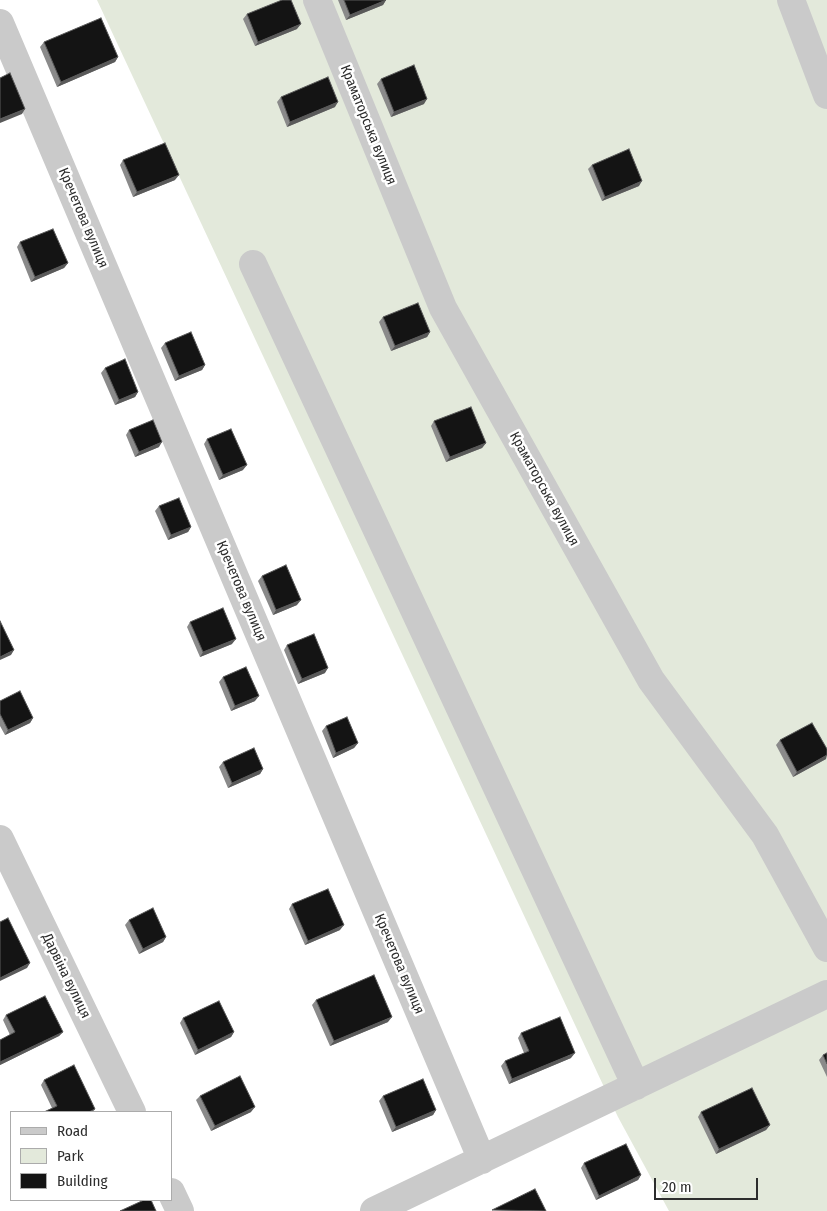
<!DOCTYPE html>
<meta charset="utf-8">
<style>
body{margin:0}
#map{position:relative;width:827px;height:1211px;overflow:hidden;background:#fff;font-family:"Fira Sans Condensed",sans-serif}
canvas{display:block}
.legend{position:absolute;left:10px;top:1111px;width:162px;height:90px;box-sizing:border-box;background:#fff;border:1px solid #ababab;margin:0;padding:6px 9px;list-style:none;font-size:15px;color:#2d2d2d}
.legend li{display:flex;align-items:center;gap:10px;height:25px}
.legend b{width:25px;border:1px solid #ababab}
.scale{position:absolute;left:654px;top:1178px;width:104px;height:22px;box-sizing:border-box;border:2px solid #2d2d2d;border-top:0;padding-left:6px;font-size:15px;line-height:18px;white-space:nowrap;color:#2d2d2d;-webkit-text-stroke:4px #fff;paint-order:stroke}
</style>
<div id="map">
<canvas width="827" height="1211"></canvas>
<ul class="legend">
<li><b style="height:6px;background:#cacaca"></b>Road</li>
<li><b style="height:14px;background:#e3e9db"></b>Park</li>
<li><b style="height:14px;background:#141414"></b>Building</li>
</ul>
<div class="scale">20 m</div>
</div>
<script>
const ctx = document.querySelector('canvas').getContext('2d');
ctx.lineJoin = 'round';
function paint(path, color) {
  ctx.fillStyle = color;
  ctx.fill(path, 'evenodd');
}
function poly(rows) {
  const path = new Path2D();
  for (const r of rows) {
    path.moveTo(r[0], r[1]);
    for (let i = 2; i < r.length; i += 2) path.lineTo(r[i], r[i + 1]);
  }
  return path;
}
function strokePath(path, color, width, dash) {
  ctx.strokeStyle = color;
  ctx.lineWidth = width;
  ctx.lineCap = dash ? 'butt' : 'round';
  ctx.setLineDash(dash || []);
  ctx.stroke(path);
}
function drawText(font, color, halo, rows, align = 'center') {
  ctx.font = font + ' "Fira Sans Condensed",sans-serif';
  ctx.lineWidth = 5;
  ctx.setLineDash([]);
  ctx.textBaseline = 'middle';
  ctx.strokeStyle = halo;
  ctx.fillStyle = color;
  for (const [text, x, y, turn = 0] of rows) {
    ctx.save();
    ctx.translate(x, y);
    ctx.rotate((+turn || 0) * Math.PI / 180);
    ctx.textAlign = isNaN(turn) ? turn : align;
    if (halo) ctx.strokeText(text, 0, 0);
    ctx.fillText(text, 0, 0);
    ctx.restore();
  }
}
const green = poly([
 [97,0,827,0,827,1211,669,1211,618,1117]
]);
const minor = poly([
 [317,0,443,308,651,680,765,835,827,948],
 [791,0,827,95],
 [0,23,482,1160],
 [253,264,636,1086],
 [0,839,132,1112],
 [171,1192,180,1211],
 [374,1211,827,994]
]);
const wall = poly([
 [338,0,386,0,383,5,346,20],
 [247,14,297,29,255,46,243,19],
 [44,42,118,57,115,62,57,87,40,47],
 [381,79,424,104,391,117,377,84],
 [281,97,335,107,287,127,277,102],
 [123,160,175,180,133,197,120,165],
 [592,165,639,186,602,201,588,169],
 [20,242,68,263,64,268,31,282,17,247],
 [383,317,430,332,427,337,391,351,379,322],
 [165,343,205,365,202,370,175,381,161,348],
 [105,368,138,392,135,397,115,405,101,373],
 [434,421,486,443,482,448,446,462,431,426],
 [129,430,159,447,135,457,126,435],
 [207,439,243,470,219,480,204,444],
 [159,506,191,527,188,532,168,540,155,511],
 [262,576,297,605,273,615,258,581],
 [190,622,232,644,200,657,187,627],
 [287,645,325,673,298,684,284,650],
 [223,677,255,701,231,711,219,682],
 [0,701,33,718,30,723,5,735,0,726],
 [326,726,358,743,354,748,333,758,322,731],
 [780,740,826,759,793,777,776,745],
 [223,762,263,769,260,774,228,788,219,767],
 [292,904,340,930,305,945,289,909],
 [129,920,166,937,163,942,139,954,125,925],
 [316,1000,388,1022,330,1046,312,1005],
 [6,1015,63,1032,59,1036,0,1065,0,1040,10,1035,3,1020],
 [183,1018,234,1032,231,1037,195,1055,180,1023],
 [521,1033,571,1058,509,1084,501,1066,505,1061,524,1053,518,1038],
 [827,1053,827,1077,819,1060,823,1055],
 [44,1080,95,1109,93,1112,44,1112,52,1108,41,1085],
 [200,1096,251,1112,211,1131,196,1100],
 [383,1096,436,1110,433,1115,392,1132,379,1101],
 [701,1112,770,1125,766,1130,716,1154,698,1117],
 [584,1163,641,1175,638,1180,596,1200,581,1168]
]);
const shadedWall = poly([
 [386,0,383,5,346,20,350,15],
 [301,24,297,29,255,46,258,42],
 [118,57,115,62,57,87,61,82],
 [427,99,424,104,391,117,394,112],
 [338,102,335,107,287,127,290,122],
 [25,109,22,114,0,123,0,119],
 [179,175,175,180,133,197,137,192],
 [642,181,639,186,602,201,605,197],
 [68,263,64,268,31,282,35,277],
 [430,332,427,337,391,351,395,346],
 [205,365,202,370,175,381,179,376],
 [138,392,135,397,115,405,119,400],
 [162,442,159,447,135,457,139,452],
 [486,443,482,448,446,462,450,457],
 [247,465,243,470,219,480,223,475],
 [191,527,188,532,168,540,171,535],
 [301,600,297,605,273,615,276,610],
 [236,639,232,644,200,657,203,652],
 [14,650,11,655,0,660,0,657],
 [328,668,325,673,298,684,302,679],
 [259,696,255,701,231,711,235,706],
 [33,718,30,723,5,735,8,730],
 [358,743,354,748,333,758,336,753],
 [827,755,826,759,793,777,797,772],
 [263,769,260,774,228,788,232,783],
 [344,925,340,930,305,945,308,941],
 [166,937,163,942,139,954,143,949],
 [30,963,27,968,0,981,0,978],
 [392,1017,388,1022,330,1046,334,1041],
 [63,1032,59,1036,0,1065,0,1062],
 [234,1032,231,1037,195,1055,198,1050],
 [575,1053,571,1058,509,1084,512,1079],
 [255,1107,251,1112,211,1131,215,1126],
 [436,1110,433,1115,392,1132,396,1127],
 [770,1125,766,1130,716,1154,719,1149],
 [641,1175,638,1180,596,1200,599,1196]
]);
const building = poly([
 [282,0,291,0,301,24,258,42,247,14,282,0],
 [344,0,386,0,350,15,344,0],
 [101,18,118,57,61,82,44,42,101,18],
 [414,65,427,99,394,112,381,79,414,65],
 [10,73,25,109,0,119,0,78,10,73],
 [328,77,338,102,290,122,281,97,328,77],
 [165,143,179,175,137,192,123,160,165,143],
 [629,149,642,181,605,197,592,165,629,149],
 [53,229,68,263,35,277,20,242,53,229],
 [418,303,430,332,395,346,383,317,418,303],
 [191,332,205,365,179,376,165,343,191,332],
 [125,359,138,392,119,400,105,368,125,359],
 [471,407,486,443,450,457,434,421,471,407],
 [153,420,162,442,139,452,129,430,153,420],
 [231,429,247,465,223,475,207,439,231,429],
 [179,498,191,527,171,535,159,506,179,498],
 [286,565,301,600,276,610,262,576,286,565],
 [223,608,236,639,203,652,190,622,223,608],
 [0,621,14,650,0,657,0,621],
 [314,634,328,668,302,679,287,645,314,634],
 [246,667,259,696,235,706,223,677,246,667],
 [20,691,33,718,8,730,0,714,0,701,20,691],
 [347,717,358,743,336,753,326,726,347,717],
 [812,723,827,749,827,755,797,772,780,740,812,723],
 [254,748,263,769,232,783,223,762,254,748],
 [328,889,344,925,308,941,292,904,328,889],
 [153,908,166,937,143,949,129,920,153,908],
 [8,918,30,963,0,978,0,922,8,918],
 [374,975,392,1017,334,1041,316,1000,374,975],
 [45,996,63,1032,0,1062,0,1040,15,1032,6,1015,45,996],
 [219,1001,234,1032,198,1050,183,1018,219,1001],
 [560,1017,575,1053,512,1079,505,1061,529,1051,521,1033,560,1017],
 [827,1053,827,1064,823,1055,827,1053],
 [74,1065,95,1109,89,1112,44,1112,57,1106,44,1080,74,1065],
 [240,1076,255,1107,215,1126,200,1096,240,1076],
 [423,1079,436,1110,396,1127,383,1096,423,1079],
 [752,1088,770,1125,719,1149,701,1112,752,1088],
 [626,1144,641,1175,599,1196,584,1163,626,1144],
 [535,1189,546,1211,492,1210,535,1189],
 [144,1200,151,1200,156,1211,120,1211,144,1200]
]);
const streetNames = [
 ["Краматорська вулиця",368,125,68],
 ["Кречетова вулиця",83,218,67],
 ["Краматорська вулиця",544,489,61],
 ["Кречетова вулиця",241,591,67],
 ["Кречетова вулиця",399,964,67],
 ["Дарвіна вулиця",66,976,64]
];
paint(green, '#e3e9db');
strokePath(minor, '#cacaca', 28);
paint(wall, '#8a8a8a');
paint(shadedWall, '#5a5a5a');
paint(building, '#141414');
strokePath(building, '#5a5a5a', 1);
drawText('14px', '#2d2d2d', '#fff', streetNames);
</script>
